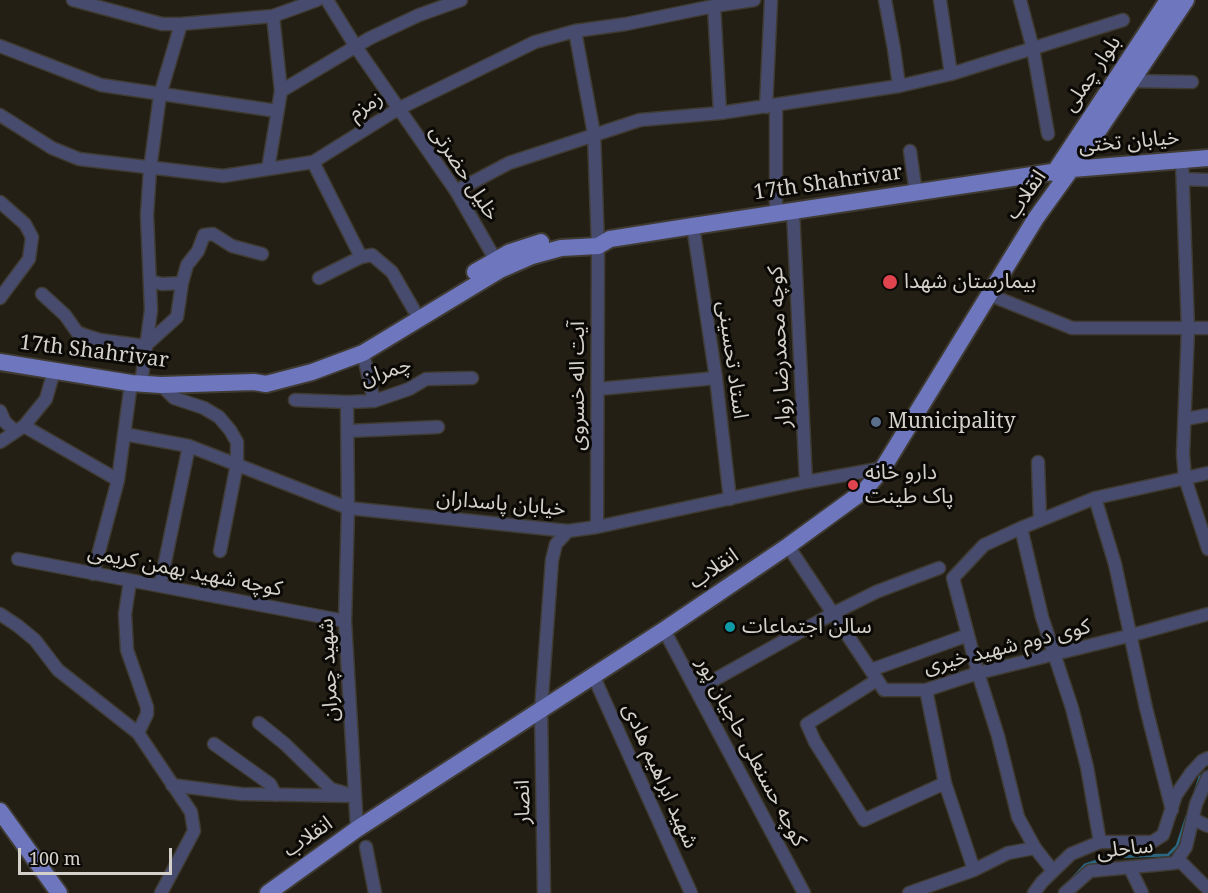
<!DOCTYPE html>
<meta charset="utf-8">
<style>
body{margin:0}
#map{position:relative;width:1208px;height:893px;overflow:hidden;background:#231f15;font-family:"Noto Serif",serif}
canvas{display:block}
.scale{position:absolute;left:18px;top:848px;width:154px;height:27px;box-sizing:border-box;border:3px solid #d4d1cb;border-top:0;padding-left:8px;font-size:18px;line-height:21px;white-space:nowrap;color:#d4d1cb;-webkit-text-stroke:4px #0b0906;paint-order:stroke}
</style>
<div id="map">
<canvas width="1208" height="893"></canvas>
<div class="scale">100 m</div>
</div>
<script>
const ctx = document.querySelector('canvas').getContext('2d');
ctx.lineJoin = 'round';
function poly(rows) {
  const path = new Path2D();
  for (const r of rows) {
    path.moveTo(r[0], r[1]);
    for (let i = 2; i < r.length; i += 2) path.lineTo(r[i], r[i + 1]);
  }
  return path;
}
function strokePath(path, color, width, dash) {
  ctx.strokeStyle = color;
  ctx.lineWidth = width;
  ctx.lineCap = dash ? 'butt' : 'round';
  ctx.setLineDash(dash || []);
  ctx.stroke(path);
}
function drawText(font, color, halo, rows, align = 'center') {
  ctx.font = font + ' "Noto Serif","Noto Sans Arabic",serif';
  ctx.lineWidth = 6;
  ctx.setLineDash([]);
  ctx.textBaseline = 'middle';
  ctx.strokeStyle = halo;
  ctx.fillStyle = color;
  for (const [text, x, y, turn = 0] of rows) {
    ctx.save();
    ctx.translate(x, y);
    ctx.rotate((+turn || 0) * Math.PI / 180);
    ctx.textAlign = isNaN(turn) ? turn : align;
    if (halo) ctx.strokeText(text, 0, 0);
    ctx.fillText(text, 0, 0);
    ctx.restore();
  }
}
const stream = poly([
 [1195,792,1200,777,1208,771],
 [1072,879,1085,865,1109,857,1168,855,1177,846,1187,816]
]);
const minor = poly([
 [73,0,162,24,181,24,273,16,317,0],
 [327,0,356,47,456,191,495,259],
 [885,0,894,49,899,86],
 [940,0,951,74],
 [1020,0,1033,49,1048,134],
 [714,6,720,113],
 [575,31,594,134,598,246,597,527],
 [0,46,101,85,277,111],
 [1132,81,1192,82],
 [281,91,370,38,419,15,461,0],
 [776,106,776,213],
 [766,107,771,0],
 [0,115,52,148,79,159,223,176,313,162,398,109,535,42,575,31,626,24,714,6,754,0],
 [910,151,916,193],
 [1182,161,1188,329,1183,454,1185,478,1208,549],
 [313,162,361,257,372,255,392,272,414,310],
 [268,169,281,91,273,16],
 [1183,179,1208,180],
 [456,191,509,163,640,120,720,113,899,86,951,74,1123,20],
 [0,202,25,224,32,237,29,259,0,298],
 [793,211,806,482],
 [693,226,716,378,730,499],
 [319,278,361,257],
 [150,281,162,284,182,283],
 [42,294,65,315,77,332,84,335,100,340,145,346,177,317,182,283,187,265,198,251,204,235,213,234,232,246,262,254],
 [990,295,1072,328,1208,328],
 [363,353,374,401],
 [141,384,151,310,147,215,150,169,160,95,181,24],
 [161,385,174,398,204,408,219,417,230,430,237,442,237,464,220,551],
 [598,389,716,378],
 [295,400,347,402],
 [0,411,5,422,15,431],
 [1186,419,1208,415],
 [24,426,118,480],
 [348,431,438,427],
 [124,434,189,446,348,508,568,531,597,527,806,482,883,468],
 [0,442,24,426,46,399,54,371],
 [1038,462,1040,520],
 [1095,498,1115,564,1146,708,1172,810],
 [1021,528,1042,617,1072,708,1087,767,1100,842],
 [788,546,884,690,926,690,978,673,1132,635,1208,614],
 [18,559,345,621],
 [93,574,118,480,131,383],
 [130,581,125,614,127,650,147,707,147,714,138,733],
 [160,586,189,446],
 [0,614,18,626,35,640,58,670,138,733,191,812,194,831,161,893],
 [664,630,804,893],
 [871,670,968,635],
 [593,675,691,893],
 [877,680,807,724,815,742,864,820,945,783],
 [696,690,832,614,876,592,939,568],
 [926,690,945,783,974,870],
 [259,723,285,744,331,789,345,793],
 [214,744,270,784,276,795],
 [172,785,241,794,355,796],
 [1193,819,1208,826],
 [357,829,345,621,348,508,347,402,374,401,409,389,426,379,472,378],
 [366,847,375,893],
 [1178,859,1208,889],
 [1130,868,1142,893],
 [1053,871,1035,848,1018,817,998,736,978,673,953,578,984,545,1021,528,1095,498,1208,473],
 [544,893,541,710,552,560,556,544,568,531],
 [909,893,974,870,1008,853,1035,848],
 [1034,893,1042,882,1071,854,1100,842,1152,842,1163,835,1176,795,1191,773,1202,761,1208,758],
 [1065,893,1090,871,1175,863,1186,847,1196,804,1208,777]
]);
const major = poly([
 [1054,173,1168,0],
 [475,272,510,252,541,242],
 [0,362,131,383,161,385,254,382,266,384,312,372,363,353,500,270,532,256,561,248,598,246,610,239,693,226,1072,169,1208,158],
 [0,811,59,893],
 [268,893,357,829,664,630,788,546,865,490,883,468,1036,218,1090,143,1186,0]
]);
const markers = [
 [890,282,8,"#e0444e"],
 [876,422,6,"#5c6f8a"],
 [853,485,6,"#e0444e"],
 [730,627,6,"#0f9aa8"]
];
const streetNames = [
 ["بلوار چملی",1092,74,-56],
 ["زمزم",366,106,-32],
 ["خیابان تختی",1129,142,-5],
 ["خلیل حضرتی",464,173,57],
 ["17th Shahrivar",828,183,-8],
 ["انقلاب",1026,195,-55],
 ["کوچه محمدرضا زوار",780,347,-93],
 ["17th Shahrivar",94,352,7],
 ["استاد تحسینی",732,360,82],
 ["چمران",386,372,-18],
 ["آیت اله خسروی",578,386,-90],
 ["خیابان پاسداران",501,504,5],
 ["انقلاب",714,569,-34],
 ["کوچه شهید بهمن کریمی",185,571,11],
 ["کوی دوم شهید خیری",1007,647,-14],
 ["شهید چمران",329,670,-93],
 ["کوچه حسنعلی حاجیان پور",751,752,62],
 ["شهید ابراهیم هادی",660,776,66],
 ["انصار",523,802,-91],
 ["انقلاب",308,837,-35],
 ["ساحلی",1125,849,-6]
];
const poiNames = [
 ["بیمارستان شهدا",904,282],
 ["Municipality",888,422],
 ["دارو خانه",865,473],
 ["پاک طینت",865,497],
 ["سالن اجتماعات",742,627]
];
strokePath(stream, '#2b6683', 3);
strokePath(minor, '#3f3b32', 15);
strokePath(major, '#3f3b32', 20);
strokePath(minor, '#474c6f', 12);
strokePath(major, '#6e77be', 16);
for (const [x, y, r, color] of markers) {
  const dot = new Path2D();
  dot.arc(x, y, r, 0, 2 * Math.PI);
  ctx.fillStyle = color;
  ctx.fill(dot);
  strokePath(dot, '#0b0906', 2);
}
drawText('21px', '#d4d1cb', '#0b0906', streetNames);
drawText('21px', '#d4d1cb', '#0b0906', poiNames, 'left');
</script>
